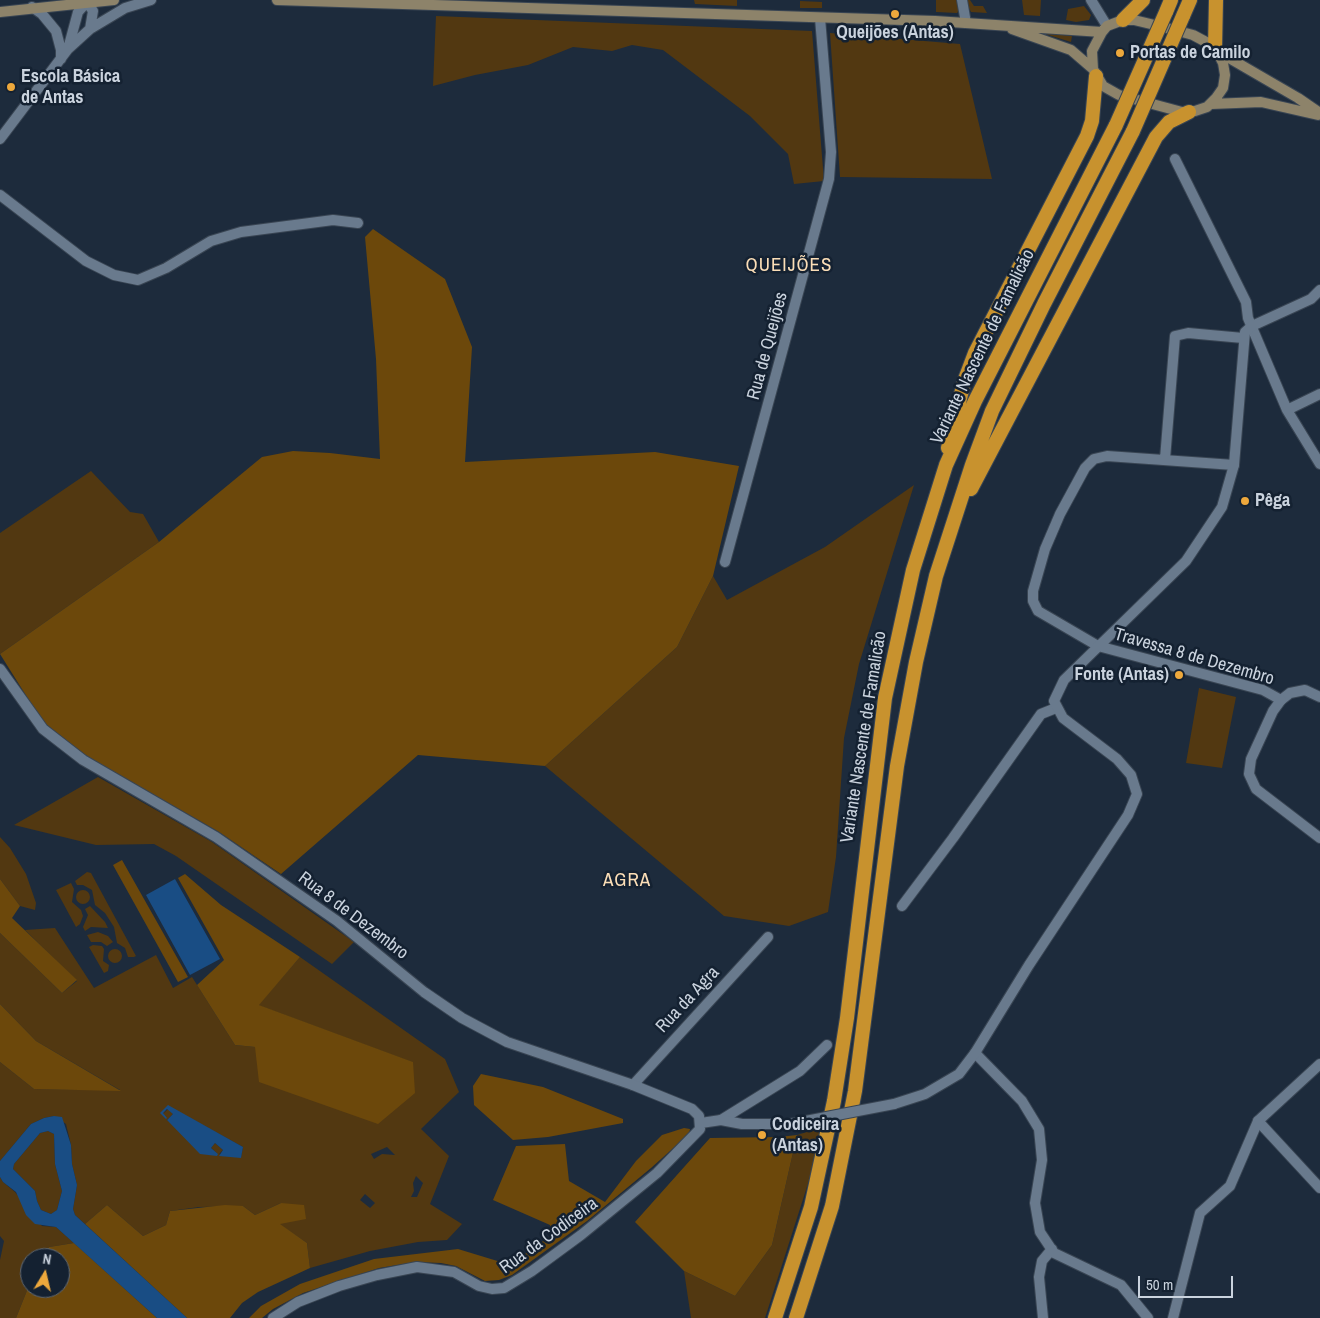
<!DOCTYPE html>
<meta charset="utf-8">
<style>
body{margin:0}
#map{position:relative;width:1320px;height:1318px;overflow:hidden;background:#1d2b3c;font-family:"Archivo Narrow",sans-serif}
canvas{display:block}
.north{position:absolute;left:20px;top:1248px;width:50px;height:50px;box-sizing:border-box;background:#142131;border:1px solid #5d6876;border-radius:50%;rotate:9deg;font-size:14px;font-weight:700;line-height:20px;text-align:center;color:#cad3de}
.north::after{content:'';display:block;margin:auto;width:18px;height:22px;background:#eda83c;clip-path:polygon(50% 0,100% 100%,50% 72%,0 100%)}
.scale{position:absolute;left:1138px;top:1276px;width:95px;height:22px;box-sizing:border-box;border:2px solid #cad3de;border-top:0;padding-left:6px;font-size:15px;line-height:18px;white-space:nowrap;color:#cad3de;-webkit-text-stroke:4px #142131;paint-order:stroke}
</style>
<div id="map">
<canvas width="1320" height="1318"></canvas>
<div class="north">N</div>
<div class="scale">50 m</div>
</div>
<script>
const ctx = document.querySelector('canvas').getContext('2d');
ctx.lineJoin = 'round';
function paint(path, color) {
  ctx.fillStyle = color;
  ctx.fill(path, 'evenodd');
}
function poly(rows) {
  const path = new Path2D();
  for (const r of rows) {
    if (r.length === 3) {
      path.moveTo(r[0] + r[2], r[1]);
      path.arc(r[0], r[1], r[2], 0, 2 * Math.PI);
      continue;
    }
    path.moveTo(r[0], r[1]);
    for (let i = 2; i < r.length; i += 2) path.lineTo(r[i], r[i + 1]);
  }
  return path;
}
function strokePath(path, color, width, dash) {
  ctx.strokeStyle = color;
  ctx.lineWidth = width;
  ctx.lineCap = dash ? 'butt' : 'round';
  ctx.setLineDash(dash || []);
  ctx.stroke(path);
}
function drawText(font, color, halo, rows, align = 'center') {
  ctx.font = font + ' "Archivo Narrow",sans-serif';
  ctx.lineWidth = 5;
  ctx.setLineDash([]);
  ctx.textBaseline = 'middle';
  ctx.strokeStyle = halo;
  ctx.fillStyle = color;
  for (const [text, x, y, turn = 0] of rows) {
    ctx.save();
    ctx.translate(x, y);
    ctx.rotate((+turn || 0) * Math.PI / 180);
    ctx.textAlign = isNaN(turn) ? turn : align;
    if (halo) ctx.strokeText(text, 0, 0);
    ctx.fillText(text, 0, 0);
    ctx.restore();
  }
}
const green = poly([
 [694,0,737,0,737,6,695,4],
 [936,0,959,0,960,9,957,13,936,12],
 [965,0,970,0,974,6,983,6,987,13,971,12],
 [1022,0,1041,0,1040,16,1024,15],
 [800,1,822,2,822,8,800,8],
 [1084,6,1091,15,1089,20,1076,22,1066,20,1068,9],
 [436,16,812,31,824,181,794,184,788,154,750,116,663,50,632,45,612,51,573,47,528,65,475,75,433,86],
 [830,33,960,44,992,179,840,177],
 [1042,33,1072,36,1071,42],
 [91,471,130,512,143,514,159,542,0,654,0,533],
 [914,485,859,664,844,738,836,857,828,912,789,926,724,916,545,766,677,647,713,576,727,600,825,547],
 [1199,688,1236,697,1222,768,1186,763],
 [98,777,212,842,354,942,332,964,176,856,154,844,96,845,14,825],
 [0,837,10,848,26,874,36,903,35,910,20,906,0,879],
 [87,872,91,873,136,956,134,957,128,957,125,948,117,943,114,927,105,913,95,905,92,890,83,885,77,885,75,881],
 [71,883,74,889,72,902,81,910,83,916,80,924,76,927,56,890],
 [83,897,7],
 [90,906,105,922,108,928,91,927,85,931,83,927,88,915,85,909],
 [55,928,94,988,156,955,173,988,192,977,235,1045,412,1062,258,1005,300,957,445,1059,459,1092,421,1129,449,1156,430,1204,462,1224,447,1240,418,1242,370,1251,310,1268,307,1243,279,1224,281,1203,255,1215,243,1206,199,1207,170,1211,166,1225,143,1236,107,1205,85,1224,75,1215,73,1209,77,1185,72,1164,71,1145,66,1124,54,1116,44,1118,31,1124,0,1161,0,1062,34,1089,120,1090,36,1041,0,1004,0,933,62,993,77,981,25,930],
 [168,1106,243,1147,241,1157,219,1154,223,1150,215,1143,211,1148,218,1154,167,1120,173,1114,168,1109,163,1114],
 [387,1147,395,1155,382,1154,374,1159,371,1154],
 [416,1176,423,1183,417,1197,411,1197,414,1191,413,1183],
 [365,1194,375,1203,370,1208,360,1200],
 [98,932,108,936,113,942,107,946,101,942,91,942,87,935],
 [93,945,102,946,104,949,103,961,109,965,108,971,104,973,89,947],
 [115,956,7],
 [820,1128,813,1168,765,1318,691,1318,684,1271,735,1296,772,1245,797,1135],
 [48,1131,54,1134,55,1164,62,1191,57,1210,51,1214,41,1210,37,1201,35,1191,13,1169,14,1164,40,1133],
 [0,1177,3,1182,15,1192,42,1226,56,1227,74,1243,49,1247,41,1258,30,1258,30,1283,16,1318,0,1318,0,1260,4,1241,0,1236]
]);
const forest = poly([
 [373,229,445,279,472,347,465,462,655,452,739,466,713,576,677,647,545,766,418,755,281,874,219,832,86,756,42,721,0,654,159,542,262,457,293,451,330,453,380,459,376,359,365,237],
 [122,860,188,977,178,982,113,865],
 [185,874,221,905,300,957,259,1005,413,1062,415,1093,378,1124,259,1082,255,1047,235,1045,197,985,224,960,178,878],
 [0,879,20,906,12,918,77,980,62,993,0,933],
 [0,1004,36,1041,121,1091,34,1089,0,1062],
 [481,1074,543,1087,623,1119,623,1123,548,1137,513,1140,474,1105,473,1086],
 [684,1128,690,1129,689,1134,651,1168,587,1221,512,1275,499,1280,485,1281,456,1266,441,1263,416,1262,379,1268,303,1293,273,1309,262,1318,249,1318,261,1306,300,1284,374,1259,458,1249,504,1263,518,1259,553,1234,550,1225,493,1200,516,1146,565,1144,569,1181,605,1202,636,1161,662,1135],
 [797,1135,772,1245,735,1296,684,1271,635,1222,710,1138,779,1137],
 [281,1203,304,1205,306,1219,280,1224,307,1243,310,1268,258,1292,242,1303,230,1318,187,1318,85,1224,107,1205,143,1236,166,1225,170,1211,225,1205,243,1206,255,1215],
 [74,1243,157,1318,16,1318,30,1283,30,1288,60,1288,60,1258,41,1258,49,1247]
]);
const water = poly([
 [175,879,220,959,190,975,146,895],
 [168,1105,243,1147,241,1158,219,1156,223,1150,215,1143,211,1148,218,1154,217,1156,200,1154,167,1120,173,1114,167,1109,163,1113,167,1118,166,1119,160,1113],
 [54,1116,62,1117,71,1145,72,1164,77,1185,73,1209,75,1215,187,1318,157,1318,56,1227,35,1224,26,1215,16,1192,3,1182,0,1177,0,1161,31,1124,44,1118],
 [48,1131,54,1134,55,1164,62,1191,57,1210,51,1214,41,1210,37,1201,35,1191,13,1169,14,1164,40,1133]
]);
const minor = poly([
 [962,0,966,23],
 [1091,0,1107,26],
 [1175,159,1246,302,1248,318,1287,410,1320,464],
 [0,195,86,261,114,275,138,280,166,268,211,241,241,232,333,220,358,223],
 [1287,410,1320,394],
 [1165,459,1175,336,1188,333,1243,338],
 [725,562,829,179,831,152,820,18],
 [1098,646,1038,611,1033,601,1033,591,1045,549,1060,514,1085,468,1094,459,1107,456,1234,465],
 [1281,700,1290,693,1305,690,1320,697],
 [902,906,953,838,1041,714,1056,708],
 [975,1053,1022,1101,1039,1129,1042,1160,1035,1203,1040,1232,1054,1253,1121,1285,1148,1318],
 [633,1085,768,937],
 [721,1120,800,1071,827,1045],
 [1258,1121,1320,1188],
 [1043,1318,1039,1277,1042,1261,1052,1249]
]);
const tertiary = poly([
 [32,7,42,14,56,31,61,50,61,59],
 [68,49,78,12,87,2,93,11,90,29],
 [0,139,68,49,90,29,125,8,151,0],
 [1098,646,1263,690,1281,700,1273,711,1251,759,1249,774,1256,789,1320,838],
 [0,669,43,729,83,760,216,837,337,921,424,992,462,1018,507,1042,633,1085,692,1109,699,1116,700,1129,657,1173,581,1235,532,1271,504,1288,492,1289,479,1286,454,1272,417,1267,377,1275,339,1286,298,1302,273,1318],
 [894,1104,925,1094,959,1074,975,1053,1029,965,1128,815,1137,794,1131,775,1117,759,1063,718,1054,701,1064,680,1186,561,1222,507,1234,465,1245,332,1252,326,1311,299,1320,290],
 [701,1123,721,1120,742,1124,790,1124],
 [1173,1318,1200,1213,1230,1186,1258,1121,1320,1064]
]);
const secondary = poly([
 [277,0,935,21,1102,32],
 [0,12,114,0],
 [1123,20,1134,20,1167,28,1193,35,1208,43,1217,51,1223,63,1225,75,1223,88,1216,98,1207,107,1195,111,1182,112,1119,95,1103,86,1093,69,1092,51,1102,32,1107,26,1123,20],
 [1012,29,1071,50,1093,69],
 [1217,51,1298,98,1320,113],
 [1211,104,1261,102,1318,115]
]);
const trunk = poly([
 [1166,12,1171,0],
 [1183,16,1190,0],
 [1123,20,1143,0],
 [1215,49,1216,0],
 [948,448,964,382,975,353,1087,136,1092,121,1096,76],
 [971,489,1156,137,1169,122,1189,112],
 [775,1318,811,1207,834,1101,847,1018,885,698,913,570,946,465,975,401,1116,125],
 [796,1318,832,1206,855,1091,897,766,916,662,936,576,972,465,992,411,1044,304,1133,131]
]);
const tertiaryBridge = poly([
 [790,1124,894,1104]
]);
const trunkBridge = poly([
 [1116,125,1166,12],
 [1133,131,1183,16]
]);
const markers = [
 [895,14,5,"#eda83c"],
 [1120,53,5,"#eda83c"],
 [11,87,5,"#eda83c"],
 [1245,501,5,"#eda83c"],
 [1179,675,5,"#eda83c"],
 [762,1135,5,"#eda83c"]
];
const poiNames = [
 ["Queijões (Antas)",895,33,"center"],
 ["Portas de Camilo",1130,53],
 ["Escola Básica",21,77],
 ["de Antas",21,98],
 ["Pêga",1255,501],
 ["Fonte (Antas)",1169,675,"right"],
 ["Codiceira",772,1125],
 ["(Antas)",772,1146]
];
const streetNames = [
 ["Rua de Queijões",768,346,-75],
 ["Variante Nascente de Famalicão",983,347,-64],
 ["Travessa 8 de Dezembro",1194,657,16],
 ["Variante Nascente de Famalicão",864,737,-81],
 ["Rua 8 de Dezembro",353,916,37],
 ["Rua da Agra",688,1000,-47],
 ["Rua da Codiceira",549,1236,-36]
];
const neighbourhoodNames = [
 ["QUEIJÕES",789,266],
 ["AGRA",627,881]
];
paint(green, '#523811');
paint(forest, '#6c480b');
paint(water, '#194d84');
strokePath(minor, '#394553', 12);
strokePath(tertiary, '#394553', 12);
strokePath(secondary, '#394553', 12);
strokePath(trunk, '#394553', 16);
strokePath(minor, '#697a8d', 10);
strokePath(tertiary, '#697a8d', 10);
strokePath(secondary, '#8d836a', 10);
strokePath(trunk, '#c8922e', 14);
strokePath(tertiaryBridge, '#394553', 12, []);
strokePath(trunkBridge, '#394553', 16, []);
strokePath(tertiaryBridge, '#697a8d', 10);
strokePath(trunkBridge, '#c8922e', 14);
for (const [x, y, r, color] of markers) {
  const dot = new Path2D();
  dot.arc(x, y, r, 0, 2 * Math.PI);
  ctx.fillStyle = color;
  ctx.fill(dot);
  strokePath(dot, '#142131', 2);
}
drawText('bold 18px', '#cad3de', '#142131', poiNames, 'left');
drawText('18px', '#cad3de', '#142131', streetNames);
ctx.letterSpacing = '1px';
drawText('19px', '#fbdeb7', '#142131', neighbourhoodNames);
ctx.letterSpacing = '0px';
</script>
